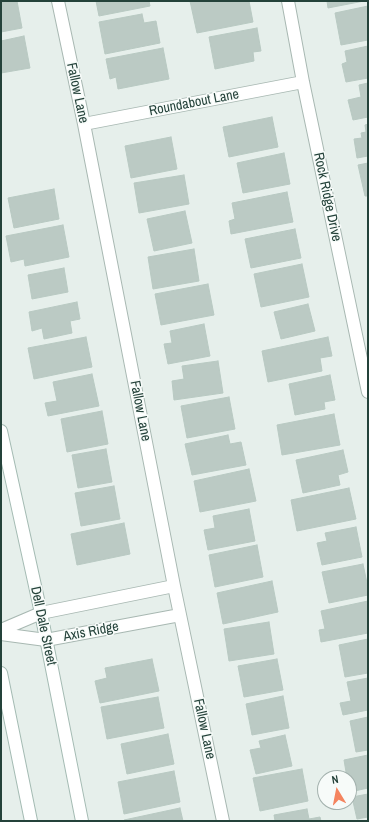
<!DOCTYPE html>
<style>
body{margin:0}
#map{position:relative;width:369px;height:822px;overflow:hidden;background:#e6efeb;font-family:"Archivo Narrow",sans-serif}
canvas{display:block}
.frame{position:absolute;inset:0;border:2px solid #24423a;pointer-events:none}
.north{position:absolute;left:317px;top:770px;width:40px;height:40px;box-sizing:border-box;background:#f7fbf9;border:1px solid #a3b1ad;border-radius:50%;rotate:350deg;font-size:11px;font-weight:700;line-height:16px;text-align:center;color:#24423a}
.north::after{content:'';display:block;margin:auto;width:14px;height:18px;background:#f4845f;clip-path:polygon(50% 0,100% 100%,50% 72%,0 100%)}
</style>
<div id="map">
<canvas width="369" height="822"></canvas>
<div class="frame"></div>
<div class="north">N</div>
</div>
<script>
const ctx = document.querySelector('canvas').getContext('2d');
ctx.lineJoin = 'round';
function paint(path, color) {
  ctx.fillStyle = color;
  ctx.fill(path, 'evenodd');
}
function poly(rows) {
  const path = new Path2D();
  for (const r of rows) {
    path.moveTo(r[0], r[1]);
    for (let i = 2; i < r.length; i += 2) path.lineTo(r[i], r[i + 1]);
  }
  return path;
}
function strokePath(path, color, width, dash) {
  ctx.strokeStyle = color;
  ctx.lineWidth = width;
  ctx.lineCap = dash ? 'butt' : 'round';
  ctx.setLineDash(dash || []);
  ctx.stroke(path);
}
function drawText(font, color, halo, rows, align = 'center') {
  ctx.font = font + ' "Archivo Narrow",sans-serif';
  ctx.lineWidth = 3;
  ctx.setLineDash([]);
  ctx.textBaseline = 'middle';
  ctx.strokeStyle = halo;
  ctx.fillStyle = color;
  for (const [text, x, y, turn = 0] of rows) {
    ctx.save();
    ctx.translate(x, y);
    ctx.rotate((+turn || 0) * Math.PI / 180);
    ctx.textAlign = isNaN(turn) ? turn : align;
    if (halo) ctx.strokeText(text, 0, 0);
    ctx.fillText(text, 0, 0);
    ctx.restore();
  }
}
const building = poly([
 [8,1,17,1,22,28,1,32,1,2,8,1],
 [96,1,149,1,150,6,99,16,96,1],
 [190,1,249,1,253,22,197,33,190,1],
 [327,1,364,1,328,8,327,1],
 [368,6,368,40,341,45,335,13,368,6],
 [142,14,144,23,156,21,160,43,105,54,99,22,142,14],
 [257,28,261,51,253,52,254,61,215,69,209,37,257,28],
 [24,36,30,68,1,73,1,41,24,36],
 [368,46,368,78,346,82,342,64,347,62,345,51,368,46],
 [163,48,169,79,118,89,116,77,110,79,106,59,163,48],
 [368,83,368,117,353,120,348,100,361,97,359,85,368,83],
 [272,117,278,147,229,157,223,127,272,117],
 [368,124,368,156,357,158,354,139,362,138,361,133,366,132,365,125,368,124],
 [171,137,177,169,131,178,125,146,171,137],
 [284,153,290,184,243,193,237,163,284,153],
 [368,163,368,196,365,196,358,165,368,163],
 [184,175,189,204,139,213,134,183,184,175],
 [54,189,59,219,14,228,8,198,54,189],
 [287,192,293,222,231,234,229,221,235,219,232,203,287,192],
 [185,211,192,243,154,251,147,219,185,211],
 [63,225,69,257,25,266,24,259,11,262,6,236,63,225],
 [295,229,301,258,251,268,245,239,295,229],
 [194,249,199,281,153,289,148,257,194,249],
 [302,264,309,297,261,307,254,274,302,264],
 [64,268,68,292,32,299,28,275,64,268],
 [208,284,214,315,161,325,155,294,208,284],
 [77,302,80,319,70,321,72,333,44,339,42,328,32,331,29,312,77,302],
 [308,304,315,331,281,339,274,312,308,304],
 [204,324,210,356,168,364,164,344,172,343,170,331,204,324],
 [86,337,92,367,34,379,28,348,86,337],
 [328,337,332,356,320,358,322,371,268,382,262,351,328,337],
 [218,361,223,393,174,400,172,381,184,379,182,366,218,361],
 [92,374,99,406,48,416,45,403,57,401,53,382,92,374],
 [330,375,335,400,324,402,325,409,295,415,289,384,330,375],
 [229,397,235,429,187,438,181,406,229,397],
 [102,411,108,444,67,452,61,419,102,411],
 [334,414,340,445,282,455,277,425,334,414],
 [228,435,230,444,241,442,246,465,192,475,185,444,228,435],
 [106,449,112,482,78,488,72,455,106,449],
 [343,450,348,472,338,475,340,485,303,493,296,460,343,450],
 [249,469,256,501,200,512,194,481,249,469],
 [114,486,120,519,81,526,75,493,114,486],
 [349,488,356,519,297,531,291,500,349,488],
 [249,509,255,541,208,550,204,530,215,528,213,516,249,509],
 [124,523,130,554,77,565,71,534,124,523],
 [356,527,362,557,322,565,317,543,327,541,325,533,356,527],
 [257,545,263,577,215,587,209,555,257,545],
 [363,564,368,588,368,595,329,603,322,572,363,564],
 [272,581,278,612,223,624,217,593,272,581],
 [368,601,368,633,321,642,319,630,325,629,321,611,368,601],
 [269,622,274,654,229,661,224,629,269,622],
 [368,639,368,673,345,677,339,645,368,639],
 [152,659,159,691,100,703,95,681,107,678,105,668,152,659],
 [277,659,283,690,244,697,238,666,277,659],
 [368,678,368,710,343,715,340,703,351,701,347,682,368,678],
 [283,696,289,728,252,735,246,704,283,696],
 [158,697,164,728,107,739,101,707,158,697],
 [368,717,368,750,356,752,350,721,368,717],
 [168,734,174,764,127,774,121,744,168,734],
 [285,735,292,766,256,774,250,750,261,748,259,741,285,735],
 [368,755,368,788,350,792,349,778,347,778,344,760,368,755],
 [302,769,308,801,260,811,253,778,302,769],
 [174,771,180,802,124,814,118,782,174,771],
 [368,794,368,817,357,819,352,797,368,794],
 [180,808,183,821,124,821,124,820,180,808],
 [307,809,309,819,320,817,321,821,275,821,274,815,307,809]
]);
const minor = poly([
 [58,1,84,124,174,586,223,821],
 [288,1,303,82,368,392],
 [84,124,303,82],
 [1,630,41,613,174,586],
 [1,634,46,640,180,615]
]);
const secondary = poly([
 [1,431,41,613,82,821],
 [1,673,31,821]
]);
const streetNames = [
 ["Fallow Lane",77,93,78],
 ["Roundabout Lane",194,103,-11],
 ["Rock Ridge Drive",327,197,78],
 ["Fallow Lane",140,411,79],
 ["Dell Dale Street",43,626,78],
 ["Axis Ridge",91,632,-11],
 ["Fallow Lane",204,729,78]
];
paint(building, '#bbcac4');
strokePath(building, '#b8c9c2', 1);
strokePath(minor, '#a8b8b2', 14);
strokePath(secondary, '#a4bbb3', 14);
strokePath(minor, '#fff', 12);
strokePath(secondary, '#fff', 12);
drawText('14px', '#24423a', '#f7fbf9', streetNames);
</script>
